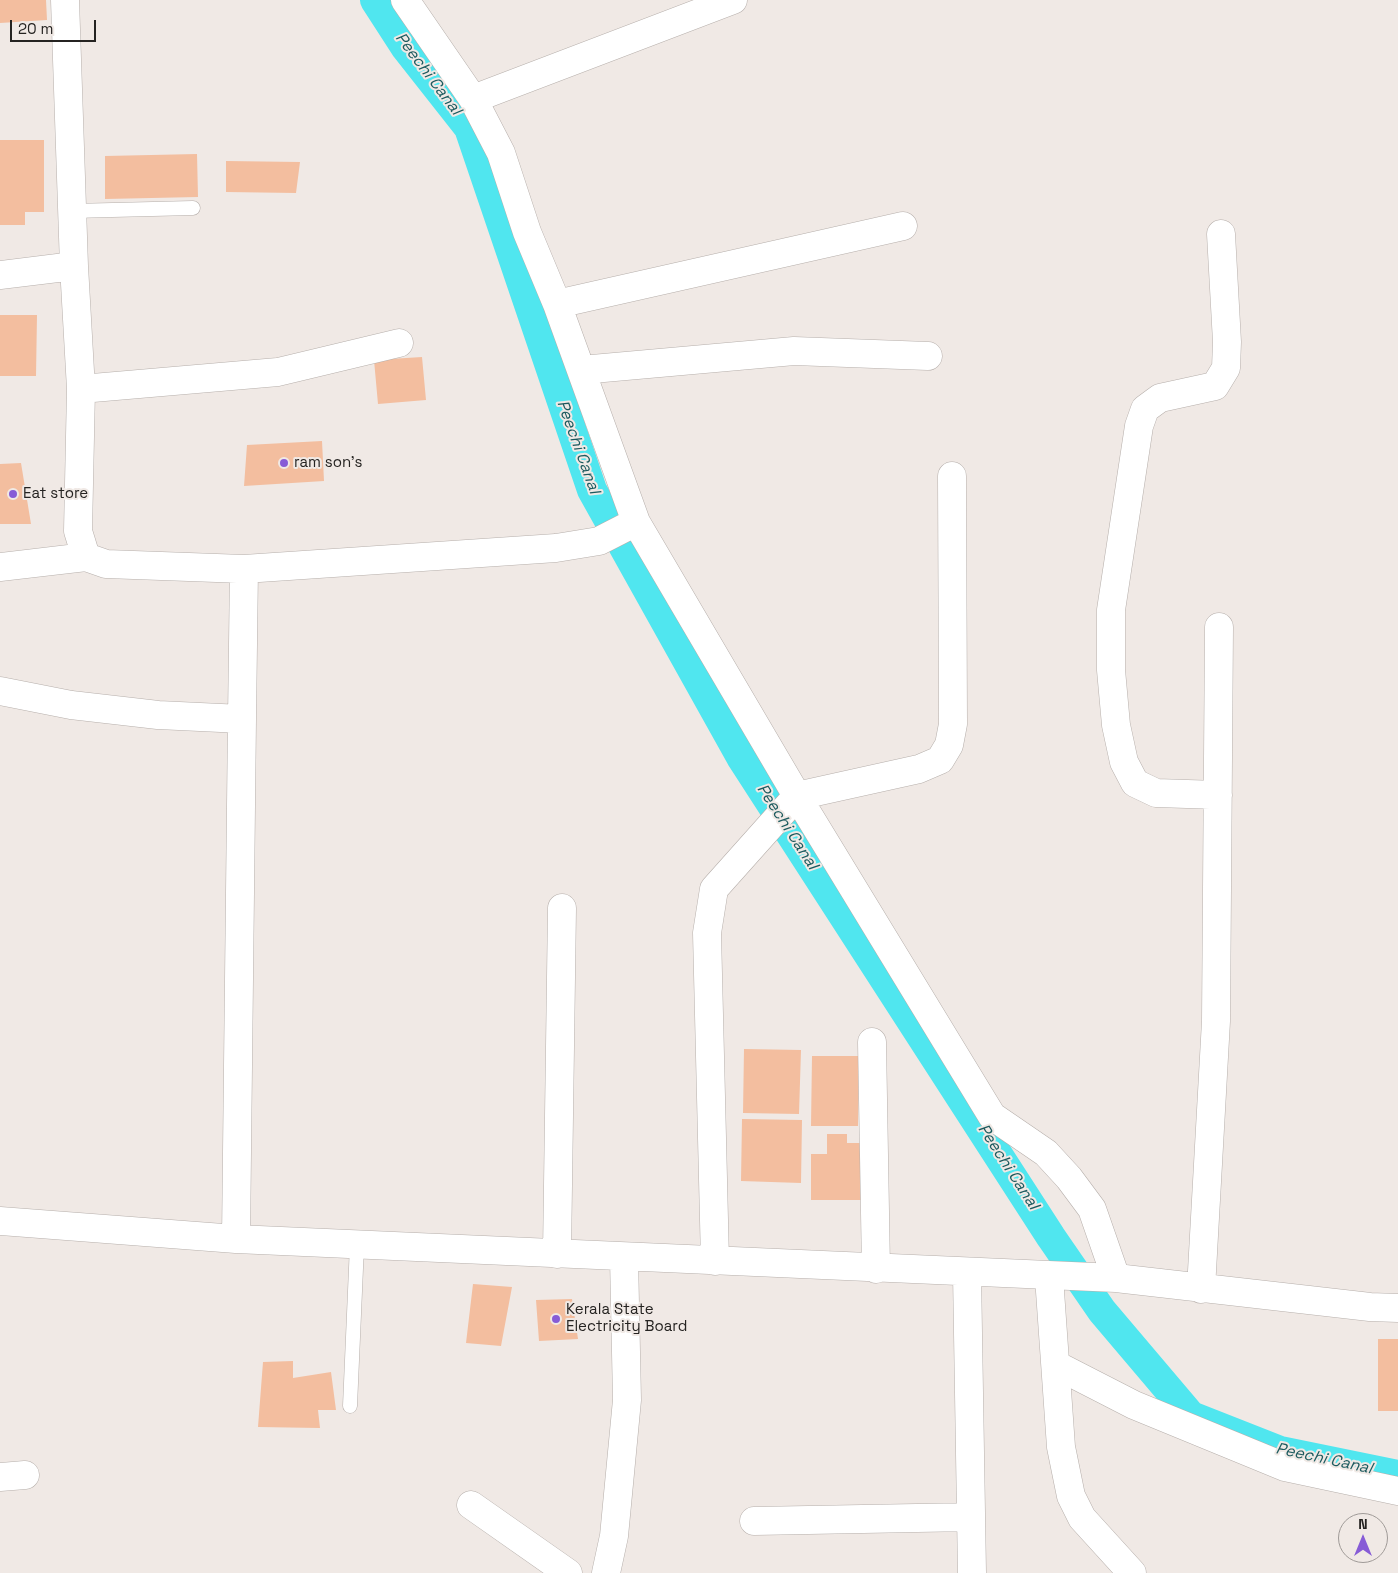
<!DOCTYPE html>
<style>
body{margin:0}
#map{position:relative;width:1398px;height:1573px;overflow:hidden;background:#f0e9e5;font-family:"Space Grotesk",sans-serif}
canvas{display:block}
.north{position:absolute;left:1338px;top:1513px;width:50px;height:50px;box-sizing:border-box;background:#f0e9e5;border:1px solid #9f9a97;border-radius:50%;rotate:0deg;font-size:14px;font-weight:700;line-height:20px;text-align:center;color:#252321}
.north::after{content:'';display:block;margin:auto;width:18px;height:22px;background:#875cd6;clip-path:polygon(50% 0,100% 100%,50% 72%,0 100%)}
.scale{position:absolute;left:10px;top:20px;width:86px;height:22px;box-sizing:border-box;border:2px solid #252321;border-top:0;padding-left:6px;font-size:15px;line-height:18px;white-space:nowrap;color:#252321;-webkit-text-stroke:4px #f0e9e5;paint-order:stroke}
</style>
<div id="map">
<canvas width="1398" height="1573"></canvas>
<div class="north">N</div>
<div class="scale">20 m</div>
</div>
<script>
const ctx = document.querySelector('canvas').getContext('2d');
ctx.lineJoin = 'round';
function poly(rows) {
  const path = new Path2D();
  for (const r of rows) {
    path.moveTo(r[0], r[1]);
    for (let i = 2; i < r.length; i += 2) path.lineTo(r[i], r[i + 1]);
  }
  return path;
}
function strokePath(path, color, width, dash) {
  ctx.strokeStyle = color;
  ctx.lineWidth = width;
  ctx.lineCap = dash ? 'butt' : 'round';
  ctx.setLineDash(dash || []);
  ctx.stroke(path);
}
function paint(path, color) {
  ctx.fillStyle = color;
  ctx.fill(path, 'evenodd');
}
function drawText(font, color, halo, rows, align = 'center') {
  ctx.font = font + ' "Space Grotesk",sans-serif';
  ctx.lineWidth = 4;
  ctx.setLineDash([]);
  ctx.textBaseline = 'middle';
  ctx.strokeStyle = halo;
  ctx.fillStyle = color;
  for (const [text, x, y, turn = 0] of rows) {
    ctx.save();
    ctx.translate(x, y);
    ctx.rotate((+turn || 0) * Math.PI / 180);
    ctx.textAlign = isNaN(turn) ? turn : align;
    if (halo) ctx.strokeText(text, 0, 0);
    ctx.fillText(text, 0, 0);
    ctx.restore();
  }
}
const canal = poly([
 [375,0,406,48,469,128,592,490,741,757,1051,1237,1102,1311,1191,1416,1280,1451,1398,1475]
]);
const building = poly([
 [0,0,46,0,47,20,0,23],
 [0,140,44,140,44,212,25,212,25,225,0,225],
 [197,154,198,197,105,199,105,156],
 [226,161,300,162,296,193,226,192],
 [0,315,37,315,36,376,0,376],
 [422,357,426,400,378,404,374,360],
 [322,441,324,481,244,486,247,445],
 [21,463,31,524,0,524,0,464],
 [744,1049,801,1050,799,1114,743,1113],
 [812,1056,859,1056,858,1126,811,1126],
 [742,1119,802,1120,801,1183,741,1181],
 [827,1134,847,1134,847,1143,869,1143,869,1200,811,1200,811,1154,827,1154],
 [473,1284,512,1287,501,1346,466,1343],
 [572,1299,578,1339,539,1341,536,1300],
 [1378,1339,1398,1339,1398,1411,1378,1411],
 [293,1361,293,1378,331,1372,336,1410,318,1410,320,1428,258,1427,263,1362]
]);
const lane = poly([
 [72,211,193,208],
 [350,1406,357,1245]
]);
const street = poly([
 [473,99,733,0],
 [74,266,81,389,78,531,86,557,106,564,244,569],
 [0,275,74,266,65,0],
 [557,304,903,226],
 [581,370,794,351,928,356],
 [81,389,278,372,399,343],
 [636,522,797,796,992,1116,1046,1153,1069,1178,1092,1209,1116,1278],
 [0,567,86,557],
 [0,691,71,705,158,715,242,719,244,569,556,548,599,541,636,522,557,304,527,232,501,153,473,99,405,0],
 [1218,795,1156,793,1135,783,1124,762,1116,725,1111,670,1111,610,1139,426,1145,409,1160,398,1215,386,1226,368,1227,342,1221,234],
 [872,1042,876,1269],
 [0,1221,236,1239,1116,1278,1370,1307,1398,1308],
 [236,1239,242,719],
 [557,1254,562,908],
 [715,1261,707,933,714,889,797,796,919,769,940,760,949,745,953,724,952,476],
 [967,1273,972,1573],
 [1049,1277,1061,1447,1071,1496,1082,1518,1132,1573],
 [1201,1289,1216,1021,1219,627],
 [1056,1365,1134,1405,1285,1467,1398,1491],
 [0,1477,25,1475],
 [471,1505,568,1573],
 [754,1521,971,1517],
 [606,1573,614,1536,627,1400,624,1257]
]);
const markers = [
 [284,463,5,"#875cd6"],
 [13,494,5,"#875cd6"],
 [556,1319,5,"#875cd6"]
];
const poiNames = [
 ["ram son's",294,463],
 ["Eat store",23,494],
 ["Kerala State",566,1310],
 ["Electricity Board",566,1327]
];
const waterNames = [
 ["Peechi Canal",428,74,53],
 ["Peechi Canal",578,447,70],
 ["Peechi Canal",787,827,57],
 ["Peechi Canal",1008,1167,57],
 ["Peechi Canal",1324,1459,12]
];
strokePath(canal, '#50e6ef', 30);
paint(building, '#f3be9f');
strokePath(lane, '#b6afab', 15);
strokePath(street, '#b6afab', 29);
strokePath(lane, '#fff', 14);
strokePath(street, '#fff', 28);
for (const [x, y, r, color] of markers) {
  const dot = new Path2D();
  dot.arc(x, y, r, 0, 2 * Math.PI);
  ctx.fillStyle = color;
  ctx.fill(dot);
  strokePath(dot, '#f0e9e5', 2);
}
drawText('15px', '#252321', '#f0e9e5', poiNames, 'left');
drawText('italic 16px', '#1c5a5e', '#f0e9e5', waterNames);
</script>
